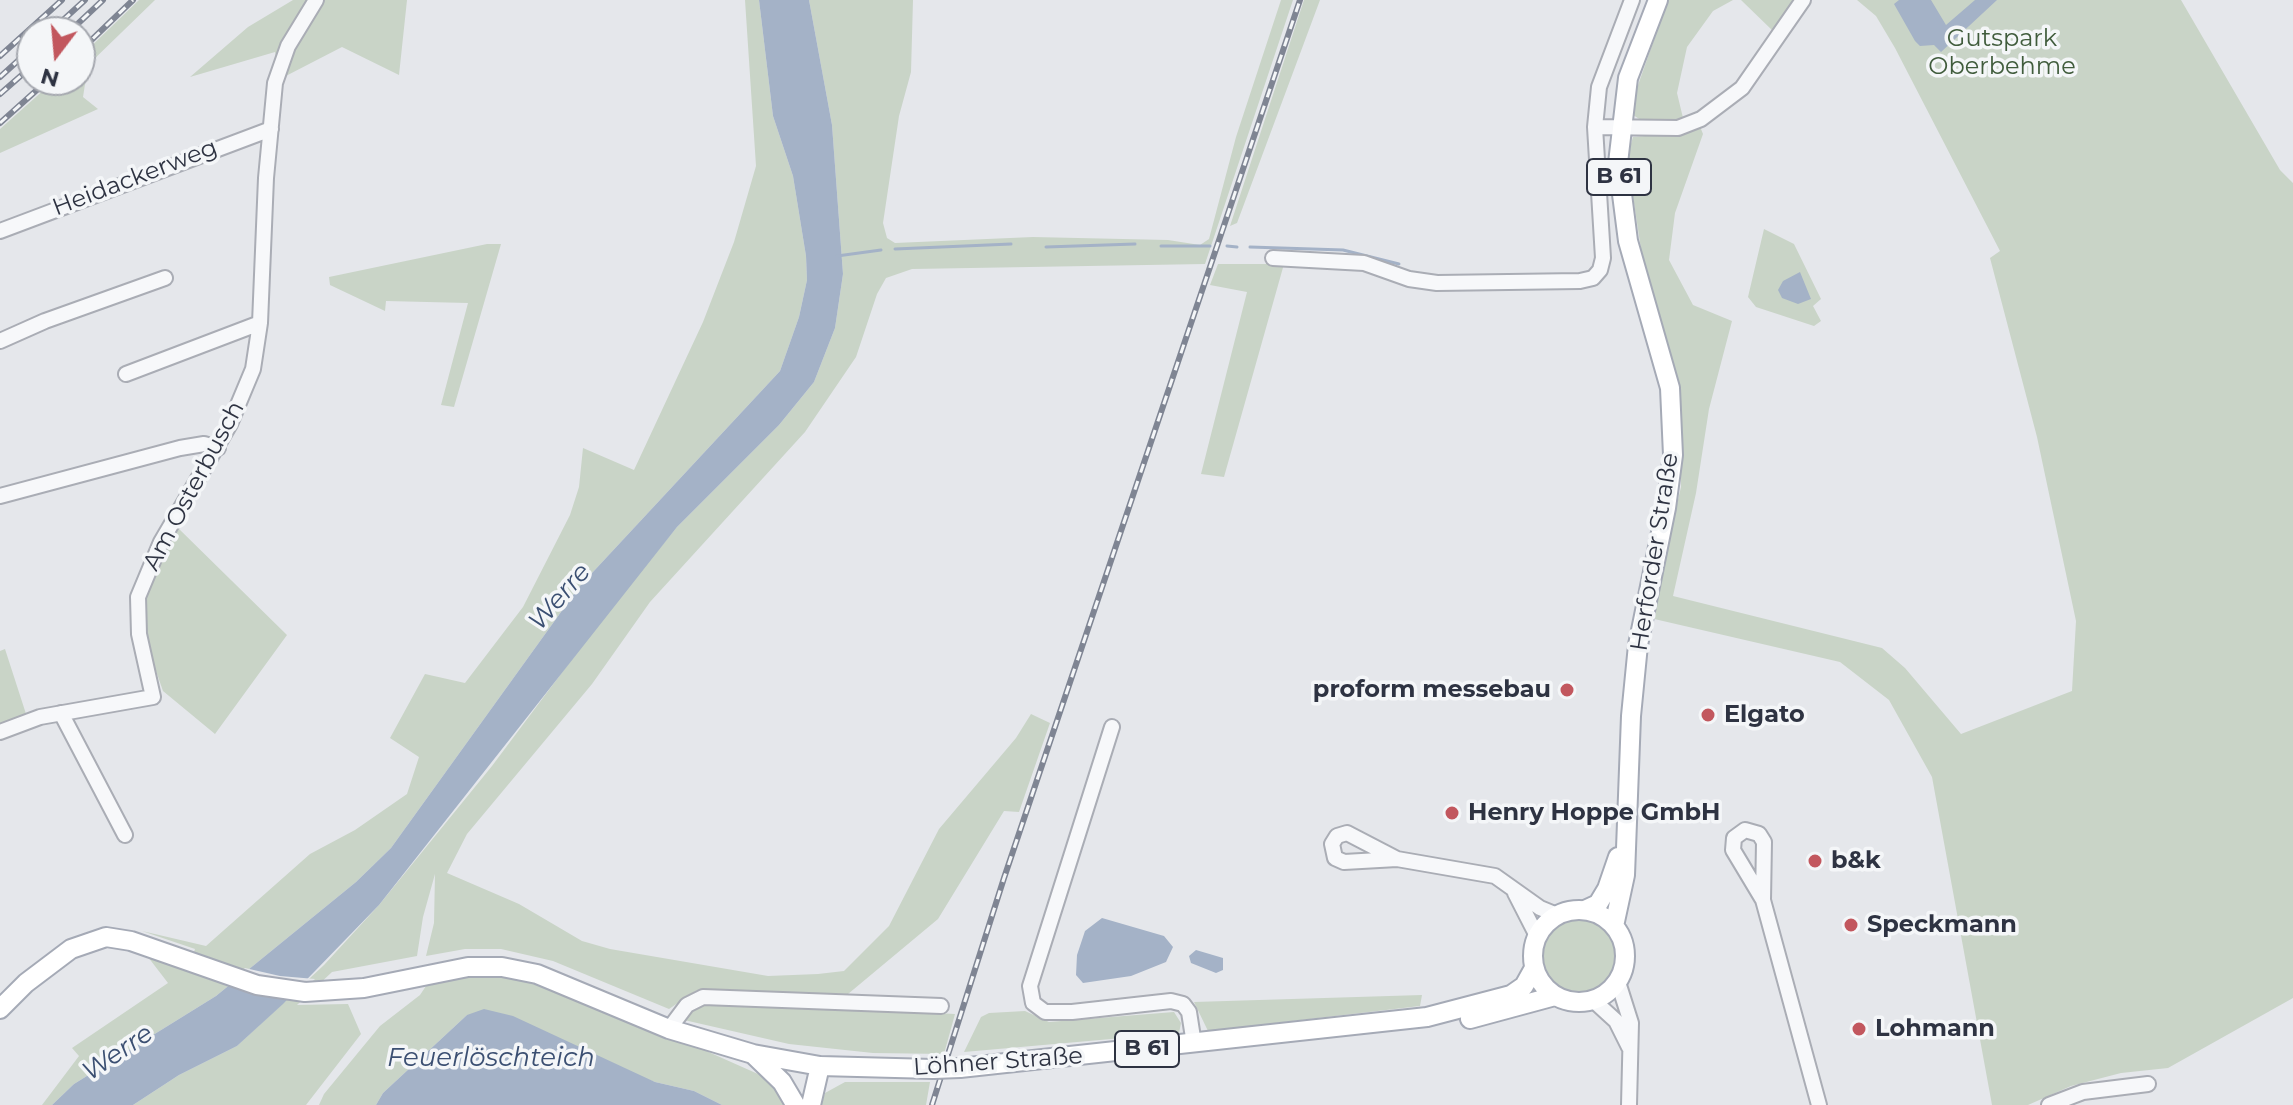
<!DOCTYPE html>
<meta charset="utf-8">
<style>
body{margin:0}
#map{position:relative;width:2293px;height:1105px;overflow:hidden;background:#e5e7eb;font-family:Montserrat,sans-serif}
canvas{display:block}
.north{position:absolute;left:16px;top:16px;width:80px;height:80px;box-sizing:border-box;background:#f4f6f8;border:2px solid #a5a8af;border-radius:50%;rotate:196deg;font-size:22px;font-weight:700;line-height:32px;text-align:center;color:#2e3342}
.north::after{content:'';display:block;margin:auto;width:28px;height:36px;background:#c2575e;clip-path:polygon(50% 0,100% 100%,50% 72%,0 100%)}
</style>
<div id="map">
<canvas width="2293" height="1105"></canvas>
<div class="north">N</div>
</div>
<script>
const ctx = document.querySelector('canvas').getContext('2d');
ctx.lineJoin = 'round';
function paint(path, color) {
  ctx.fillStyle = color;
  ctx.fill(path, 'evenodd');
}
function poly(rows) {
  const path = new Path2D();
  for (const r of rows) {
    if (r.length === 3) {
      path.moveTo(r[0] + r[2], r[1]);
      path.arc(r[0], r[1], r[2], 0, 2 * Math.PI);
      continue;
    }
    path.moveTo(r[0], r[1]);
    for (let i = 2; i < r.length; i += 2) path.lineTo(r[i], r[i + 1]);
  }
  return path;
}
function strokePath(path, color, width, dash) {
  ctx.strokeStyle = color;
  ctx.lineWidth = width;
  ctx.lineCap = dash ? 'butt' : 'round';
  ctx.setLineDash(dash || []);
  ctx.stroke(path);
}
function drawText(font, color, halo, rows, align = 'center') {
  ctx.font = font + ' Montserrat,sans-serif';
  ctx.lineWidth = 7;
  ctx.setLineDash([]);
  ctx.textBaseline = 'middle';
  ctx.strokeStyle = halo;
  ctx.fillStyle = color;
  for (const [text, x, y, turn = 0] of rows) {
    ctx.save();
    ctx.translate(x, y);
    ctx.rotate((+turn || 0) * Math.PI / 180);
    ctx.textAlign = isNaN(turn) ? turn : align;
    if (halo) ctx.strokeText(text, 0, 0);
    ctx.fillText(text, 0, 0);
    ctx.restore();
  }
}
const green = poly([
 [139,0,155,0,88,65,83,97,98,109,0,153,0,129,55,80,80,80,80,57],
 [293,0,407,0,399,75,342,47,280,79,275,52,190,77,248,27],
 [745,0,759,0,773,116,793,176,806,256,807,280,799,317,780,371,579,587,391,848,356,882,216,996,74,1084,52,1105,42,1105,79,1056,72,1048,168,983,148,957,188,971,195,949,142,931,206,946,310,854,355,830,407,794,419,757,390,738,425,674,465,683,523,607,570,515,579,487,583,448,634,470,703,322,734,242,756,166],
 [809,0,913,0,911,72,899,116,883,223,887,238,895,243,1033,237,1168,240,1200,245,1209,239,1236,137,1281,0,1293,0,1205,264,912,269,886,278,877,294,856,357,805,432,650,602,592,684,467,834,447,873,519,904,582,941,610,949,768,976,818,974,844,971,889,926,939,829,1016,738,1031,714,1050,723,1019,812,1004,811,938,919,848,994,697,990,669,1009,553,961,501,949,465,949,426,956,434,923,435,874,423,917,417,956,332,972,297,1005,348,1004,361,1034,306,1105,133,1105,179,1075,237,1046,324,965,379,905,492,766,608,611,677,527,779,425,814,382,835,328,843,274,832,125],
 [1304,0,1320,0,1237,223,1230,226],
 [1668,0,1733,0,1713,11,1687,47,1677,93,1683,118,1669,122,1644,122,1633,115,1631,105],
 [1741,0,1795,0,1774,32],
 [1857,0,2181,0,2280,170,2293,183,2293,998,2168,1068,2121,1073,2071,1086,2028,1105,1992,1105,1932,777,1889,700,1840,662,1650,618,1681,487,1680,397,1641,249,1627,157,1633,137,1679,133,1699,124,1703,134,1675,213,1669,260,1693,305,1732,321,1709,409,1696,493,1673,596,1882,648,1905,668,1961,734,2072,691,2076,621,2037,437,1990,258,2000,251,1895,48,1876,16],
 [1764,229,1794,244,1821,299,1813,306,1821,321,1814,326,1756,307,1748,297],
 [487,244,501,244,454,407,441,405,468,303,386,301,385,311,330,285,329,277],
 [1218,264,1284,264,1224,477,1201,474,1247,292,1210,285],
 [176,526,287,635,215,734,163,691,142,631,143,592],
 [5,649,27,717,0,727,0,651],
 [1580,957,39],
 [476,974,519,977,552,987,695,1046,767,1078,785,1105,722,1105,694,1091,655,1082,467,1015,383,1093,376,1105,319,1105,324,1094,380,1026,420,995,430,980],
 [1422,995,1420,1006,1208,1031,1194,1002],
 [715,1002,840,1008,955,1014,944,1054,873,1053,789,1044,684,1020,695,1006],
 [1025,1011,1049,1022,1174,1012,1181,1023,1179,1033,964,1052,981,1017,989,1013],
 [845,1082,930,1082,926,1105,821,1105,825,1093]
]);
const water = poly([
 [759,0,809,0,832,125,843,274,835,328,814,382,779,425,677,527,379,905,283,1004,237,1046,179,1075,133,1105,52,1105,74,1084,216,996,356,882,391,848,579,587,780,371,799,317,807,280,806,256,793,176,773,116],
 [1899,0,1931,0,1946,25,1975,0,1997,0,1941,52,1934,45,1920,46,1915,41,1894,4],
 [1800,272,1811,299,1798,304,1782,298,1778,290,1783,281],
 [1102,918,1164,936,1173,947,1166,962,1131,976,1083,983,1076,975,1077,955,1085,931],
 [1196,950,1223,958,1223,970,1216,973,1191,963,1189,956],
 [484,1009,513,1016,655,1082,694,1091,722,1105,376,1105,383,1093,467,1015]
]);
const pier = poly([
 [245,968,280,976,315,979,292,1001,224,985]
]);
const stream = poly([
 [1161,246,1210,246],
 [1227,246,1237,247],
 [1046,247,1135,244],
 [1250,247,1343,250,1399,264],
 [895,249,1011,244],
 [837,256,881,250]
]);
const minor = poly([
 [1632,0,1599,87,1595,127,1678,128,1701,119,1742,88,1803,0],
 [0,231,271,129],
 [1273,258,1364,263,1409,279,1437,283,1580,281,1593,278,1600,270,1603,258,1595,127],
 [0,341,45,321,165,278],
 [126,374,260,323],
 [0,496,180,448,204,444,218,448],
 [61,713,125,835],
 [1112,727,1030,986,1033,1003,1045,1012,1072,1012,1171,1001,1183,1004,1189,1012,1194,1044],
 [0,732,40,717,153,697,139,634,138,597,161,542,230,424,253,369,260,323,266,178,275,83,288,46,316,0],
 [1397,859,1347,833,1337,836,1332,844,1335,858,1344,862,1397,859,1495,876,1540,908,1557,915],
 [1515,893,1537,936],
 [1763,900,1733,850,1734,838,1745,830,1759,834,1764,842,1763,900,1819,1105],
 [1618,982,1631,1023,1629,1105],
 [1593,1000,1616,1021,1629,1047],
 [669,1029,687,1005,703,997,941,1006],
 [2049,1105,2083,1092,2148,1084]
]);
const major = poly([
 [1579,956,46],
 [1585,910,1598,904,1607,889,1618,857],
 [1614,926,1625,875,1631,716,1638,645,1666,508,1673,455,1670,388,1628,241,1618,163,1628,78,1658,0],
 [0,1009,26,983,71,949,106,937,131,941,257,985,305,992,364,988,468,967,502,967,537,974,669,1029,753,1054,820,1066,933,1069],
 [1470,1019,1555,996],
 [755,1056,782,1082,795,1104],
 [960,1068,1427,1017,1511,995,1524,986,1534,968],
 [811,1105,820,1066]
]);
const rail = poly([
 [50,32,85,0],
 [69,32,103,0],
 [80,51,133,0],
 [0,56,62,0],
 [0,77,32,48],
 [0,94,32,66],
 [0,123,48,80],
 [932,1105,1004,878,1300,0]
]);
const majorBridge = poly([
 [933,1069,960,1068]
]);
const markers = [
 [1567,690,8,"#c2575e"],
 [1708,715,8,"#c2575e"],
 [1452,813,8,"#c2575e"],
 [1815,861,8,"#c2575e"],
 [1851,925,8,"#c2575e"],
 [1859,1029,8,"#c2575e"]
];
const shields = [
 [1619,177,64],
 [1147,1049,64]
];
const shieldNames = [
 ["B 61",1619,177],
 ["B 61",1147,1049]
];
const parkNames = [
 ["Gutspark",2002,39],
 ["Oberbehme",2002,67]
];
const streetNames = [
 ["Heidackerweg",135,178,-21],
 ["Am Osterbusch",194,486,-62],
 ["Herforder Straße",1655,552,-81],
 ["Löhner Straße",998,1062,-4]
];
const poiNames = [
 ["proform messebau",1551,690,"right"],
 ["Elgato",1724,715],
 ["Henry Hoppe GmbH",1468,813],
 ["b&k",1831,861],
 ["Speckmann",1867,925],
 ["Lohmann",1875,1029]
];
const waterNames = [
 ["Werre",560,597,-49],
 ["Werre",118,1053,-34],
 ["Feuerlöschteich",491,1058]
];
paint(green, '#c9d4c7');
paint(water, '#a4b2c7');
paint(pier, '#e5e7eb');
strokePath(stream, '#a4b2c7', 3);
strokePath(minor, '#aaadb5', 18);
strokePath(major, '#a5aab6', 22);
strokePath(minor, '#f7f8fa', 14);
strokePath(major, '#fff', 18);
strokePath(rail, '#7f8593', 6);
strokePath(rail, '#f4f6f8', 3, [9]);
strokePath(majorBridge, '#a5aab6', 22, []);
strokePath(majorBridge, '#fff', 18);
for (const [x, y, r, color] of markers) {
  const dot = new Path2D();
  dot.arc(x, y, r, 0, 2 * Math.PI);
  ctx.fillStyle = color;
  ctx.fill(dot);
  strokePath(dot, '#f4f6f8', 3);
}
for (const [x, y, w] of shields) {
  const box = new Path2D();
  box.roundRect(x - w / 2, y - 18, w, 36, 6);
  ctx.fillStyle = '#f4f6f8';
  ctx.fill(box);
  strokePath(box, '#2e3342', 2);
}
drawText('bold 22px', '#2e3342', null, shieldNames);
drawText('24px', '#405c3c', '#f4f6f8', parkNames);
drawText('24px', '#2e3342', '#f4f6f8', streetNames);
drawText('bold 24px', '#2e3342', '#f4f6f8', poiNames, 'left');
drawText('italic 26px', '#3b4f72', '#f4f6f8', waterNames);
</script>
